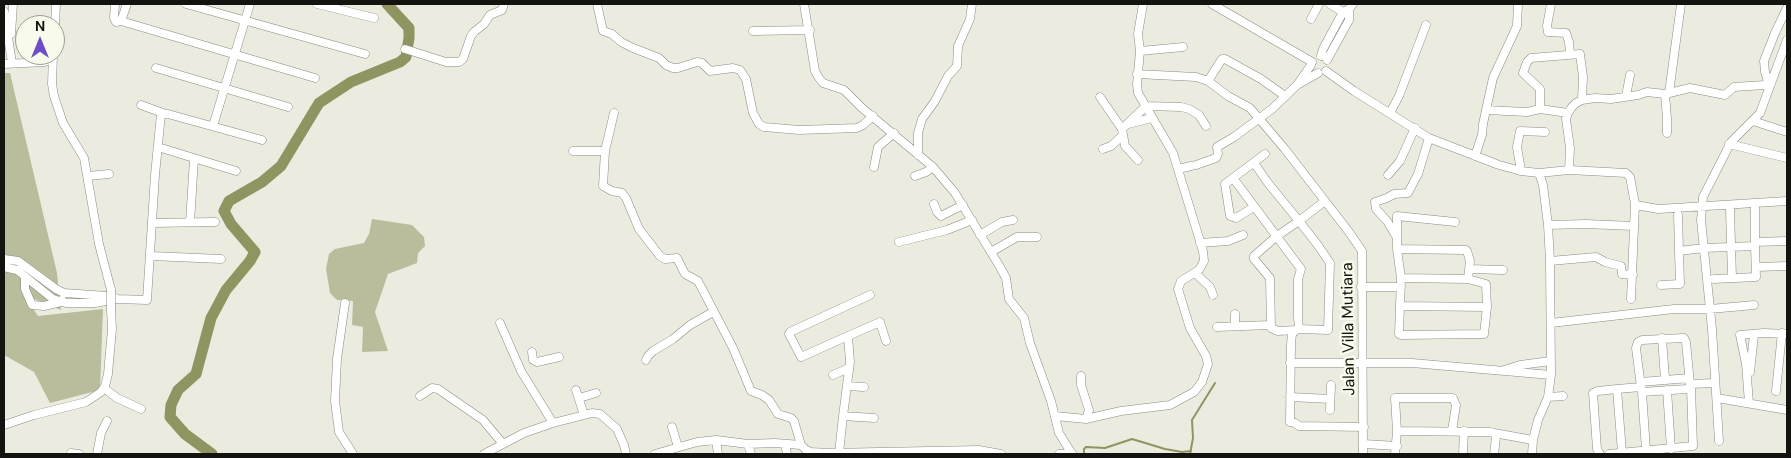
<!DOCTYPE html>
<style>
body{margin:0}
#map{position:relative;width:1791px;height:458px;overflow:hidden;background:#ebecdf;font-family:"DM Sans",sans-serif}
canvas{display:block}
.frame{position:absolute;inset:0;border:5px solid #13130f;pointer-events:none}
.north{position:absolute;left:15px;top:15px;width:50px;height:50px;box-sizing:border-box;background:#f8faec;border:1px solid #9c9e94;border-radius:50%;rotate:0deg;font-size:14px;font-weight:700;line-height:20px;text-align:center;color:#13130f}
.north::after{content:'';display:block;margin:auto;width:18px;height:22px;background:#6c4bc4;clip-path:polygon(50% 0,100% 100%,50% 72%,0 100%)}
</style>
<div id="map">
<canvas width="1791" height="458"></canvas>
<div class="frame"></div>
<div class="north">N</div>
</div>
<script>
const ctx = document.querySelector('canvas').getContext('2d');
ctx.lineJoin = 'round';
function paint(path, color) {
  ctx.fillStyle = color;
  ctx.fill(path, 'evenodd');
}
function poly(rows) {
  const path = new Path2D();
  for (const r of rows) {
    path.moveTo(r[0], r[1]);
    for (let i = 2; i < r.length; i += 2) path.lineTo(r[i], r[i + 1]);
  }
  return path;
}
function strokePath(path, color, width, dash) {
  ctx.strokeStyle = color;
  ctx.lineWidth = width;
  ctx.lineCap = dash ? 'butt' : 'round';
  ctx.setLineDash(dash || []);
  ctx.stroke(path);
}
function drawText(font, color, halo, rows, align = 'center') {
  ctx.font = font + ' "DM Sans",sans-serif';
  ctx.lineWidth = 5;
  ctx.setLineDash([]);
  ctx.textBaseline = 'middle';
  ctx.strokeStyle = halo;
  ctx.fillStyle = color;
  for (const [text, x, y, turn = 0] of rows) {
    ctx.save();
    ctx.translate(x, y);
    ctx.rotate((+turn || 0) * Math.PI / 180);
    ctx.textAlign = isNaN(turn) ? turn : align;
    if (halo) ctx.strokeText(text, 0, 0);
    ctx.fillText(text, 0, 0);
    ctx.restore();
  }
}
const green = poly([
 [4,73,10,73,57,273,61,310,34,299,26,298,38,316,103,309,100,390,50,403,34,372,4,355],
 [372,219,412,225,424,237,425,246,418,253,417,263,388,274,375,312,388,351,362,352,363,327,352,325,353,301,337,300,330,293,326,269,329,254,335,249,364,243,369,234]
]);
const stream = poly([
 [1084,454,1084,449,1086,447,1105,448,1132,439,1165,449,1182,452,1191,451],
 [1190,454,1193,438,1192,420,1215,383]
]);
const river = poly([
 [212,454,185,434,170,417,171,405,178,390,196,374,211,318,226,290,250,261,255,252,231,224,224,211,229,201,262,182,281,166,319,103,351,82,400,62,406,57,409,38,409,28,387,4]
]);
const minor = poly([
 [115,4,114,18,116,22,121,21,315,78],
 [186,4,365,54],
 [317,4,374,18],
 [597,4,603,31,612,34,621,42,633,48,659,58,666,65,673,68,678,68,697,62,702,63,710,71,733,68,740,70,746,79,753,113,759,124,764,127,799,130,857,128,863,125,873,116],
 [804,4,815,71,819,78,823,83,844,90,862,108,933,167,955,193,1000,267,1006,278,1009,299,1024,318,1030,343,1051,401,1059,433,1072,454],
 [1212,4,1312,62],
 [1330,4,1343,12],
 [1551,4,1547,26,1548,32,1566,33,1569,42,1570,54],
 [4,11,12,63],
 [1311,19,1319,4],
 [121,21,127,4],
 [55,25,56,4],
 [753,31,810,30],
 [11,34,13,4],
 [405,49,446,62,459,62,463,59,471,36,474,32,484,24,490,15,502,10,504,4],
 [1140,51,1183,47],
 [53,55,52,84,54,96,63,123,84,158,99,244,111,290],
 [1321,56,1323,49,1343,12,1349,9,1353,4],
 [1327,60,1349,20,1349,9],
 [4,64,45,62,47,61,49,55],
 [156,68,288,107],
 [1326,71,1354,91,1429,138,1499,165,1521,171,1539,173,1543,185,1548,225,1550,261,1551,375,1548,397,1538,420,1533,440,1532,454],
 [1137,74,1196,77,1208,81,1228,96,1250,108,1284,148,1349,232,1362,251,1363,454],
 [1208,81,1222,59,1225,59,1261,79,1285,96],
 [1297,85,1311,65],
 [1669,93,1681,4],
 [1665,94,1667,118,1667,133],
 [1626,96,1630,75],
 [1100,97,1122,129,1125,146,1138,160],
 [141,105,163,113],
 [1540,109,1540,89,1523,73,1527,62,1531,58,1580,54,1583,77,1582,100],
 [1486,110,1527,112,1540,109,1568,113],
 [614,113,605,151,603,186,612,191,622,193,626,198,639,229,660,256,665,259,677,258,685,274,698,281,733,348,751,391,762,395,769,400,778,414,791,418,794,421,801,445,806,450,811,452,829,453,979,450,1001,454],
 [1390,113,1399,96,1426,25],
 [1753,121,1787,132],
 [1128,124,1148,119],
 [213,126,250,4],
 [1122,129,1146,106,1181,107,1189,109,1199,115,1206,126],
 [1729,144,1787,158],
 [158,147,236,171],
 [1103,149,1111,146,1122,136],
 [573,151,605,151],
 [918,155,918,133,922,119,935,101,948,76,957,66,958,46,970,19,972,4],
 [1475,156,1482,135,1483,124,1493,78,1517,26,1518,4],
 [1254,163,1268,183,1299,221,1317,244,1330,263,1328,330,1299,329,1296,330,1278,331,1271,328,1270,278,1254,259,1254,256,1277,236,1299,221,1325,201],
 [1196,165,1216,158,1218,154,1217,147,1234,137,1272,109,1297,85,1318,73],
 [874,167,878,147,894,133],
 [1178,169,1191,166],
 [1569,170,1626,173,1630,177,1635,204,1631,299],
 [1521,171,1517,147,1520,131,1545,132],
 [1539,173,1569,170,1570,148,1566,119,1568,113,1572,107,1576,103,1582,100,1595,98,1611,99,1638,95,1647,92,1665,94,1690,88,1725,95,1734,87,1765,85,1768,81,1765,72,1764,61,1775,33,1787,8],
 [1388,175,1400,161,1415,128],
 [88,176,109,174],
 [915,176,926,172,933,167],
 [1233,178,1301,269,1298,279,1298,317,1299,329],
 [934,204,937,212,941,216,963,205],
 [1635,204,1636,205,1658,209,1787,201],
 [1254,207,1236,218,1230,216,1225,184,1265,154],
 [1730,209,1732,278],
 [1678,215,1679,251],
 [190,222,194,159],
 [153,223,215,222],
 [1548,225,1586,224,1634,226],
 [980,235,1002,222,1013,220],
 [1396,236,1387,221,1376,209,1375,202,1387,198,1394,194,1408,193,1418,174,1429,138],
 [899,242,947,230,972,220],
 [1755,242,1787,241],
 [1200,243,1228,241,1243,235],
 [1397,249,1466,250,1467,251,1470,261,1468,279],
 [991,252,1017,237,1037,237],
 [151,256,221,259],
 [4,259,18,261,56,289,64,293,107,296,115,298],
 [1550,261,1596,257,1605,262,1621,266,1622,274,1633,275],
 [4,267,17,270,53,299,66,303,95,303,117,299,147,300,155,175,161,114,168,114,262,140],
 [1756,267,1787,266],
 [1470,269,1503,270],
 [1195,273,1210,287,1213,295],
 [25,277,25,289,32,305,44,306,61,302,62,300],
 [1401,278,1468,279,1486,284,1487,307,1484,334,1401,335,1399,334,1401,278,1397,249,1397,216,1455,222],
 [1714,279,1756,277,1755,246],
 [1661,285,1680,284,1679,251,1704,248,1755,246,1755,206],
 [1361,287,1401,287],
 [345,303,337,359,335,401,339,432,353,454],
 [1401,306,1487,307],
 [1235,314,1235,325],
 [500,323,521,371,553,423],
 [1551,323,1674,309,1710,309,1754,305],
 [1217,327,1270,325],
 [1296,330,1292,334,1291,344,1290,422,1295,423,1299,426,1364,427],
 [848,336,801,357,789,334,790,332,870,295],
 [1662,338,1665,379],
 [532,352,533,360,537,362,559,357],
 [646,360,648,356,653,351,673,339,690,325,713,312],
 [1290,363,1412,363,1551,375],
 [1504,370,1520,365,1551,361],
 [1750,372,1754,335],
 [833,375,849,368],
 [1081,376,1081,385,1089,410,1086,419],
 [1641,382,1689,378],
 [847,386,864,387],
 [104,388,117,398,141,409],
 [1642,389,1642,392,1687,389,1691,388,1690,384],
 [576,390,584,415],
 [1667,390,1671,449],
 [1776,391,1782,333],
 [1642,392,1646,450],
 [420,396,432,388,438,389,483,420,503,444],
 [1290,397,1330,399],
 [1548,397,1563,396],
 [579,398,596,393],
 [1717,398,1787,410],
 [1749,403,1746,364,1740,335,1764,333,1787,334],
 [1330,410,1331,385],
 [843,416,850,362,848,336,880,322,886,341],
 [1055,416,1086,419,1121,411,1170,405,1194,392,1202,382,1208,364,1206,356,1190,328,1178,289,1181,281,1199,270,1204,261,1203,251,1173,153,1138,93,1137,84,1140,51,1138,34,1143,4],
 [4,425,34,415,86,402,101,392,105,386,108,374,112,329,111,310],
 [672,427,678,447],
 [1397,431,1490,432,1494,433,1496,437,1494,454],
 [1494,433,1533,440],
 [716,440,718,454],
 [1719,441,1712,329,1701,220,1703,197,1731,142,1760,113,1787,40],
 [748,444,751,454],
 [785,444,787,454],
 [1364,444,1397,446],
 [1622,452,1617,389,1641,387,1636,348,1638,342,1642,340,1684,338,1686,342,1690,384,1715,383],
 [71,453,79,454],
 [839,453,843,416,874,418],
 [97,454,101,433,107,421],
 [484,454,524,433,553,423,592,413,600,414,617,429,624,445,626,454],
 [655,454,697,442,716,440,748,444,775,443,801,445],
 [1059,454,1072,453],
 [1395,454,1397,431,1395,398,1453,398,1456,405,1452,431],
 [1463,454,1464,431],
 [1600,454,1597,449,1593,393,1598,391,1617,389],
 [1609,454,1693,446,1691,388]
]);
const minorBridge = poly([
 [111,290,111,310]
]);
const streetNames = [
 ["Jalan Villa Mutiara",1349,329,-91]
];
paint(green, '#babd9c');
strokePath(stream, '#909460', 2);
strokePath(river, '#909460', 11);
strokePath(minor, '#8a8b80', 9);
strokePath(minor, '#fff', 8);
strokePath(minorBridge, '#8a8b80', 9, []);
strokePath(minorBridge, '#fff', 8);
drawText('16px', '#13130f', '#f8faec', streetNames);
</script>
